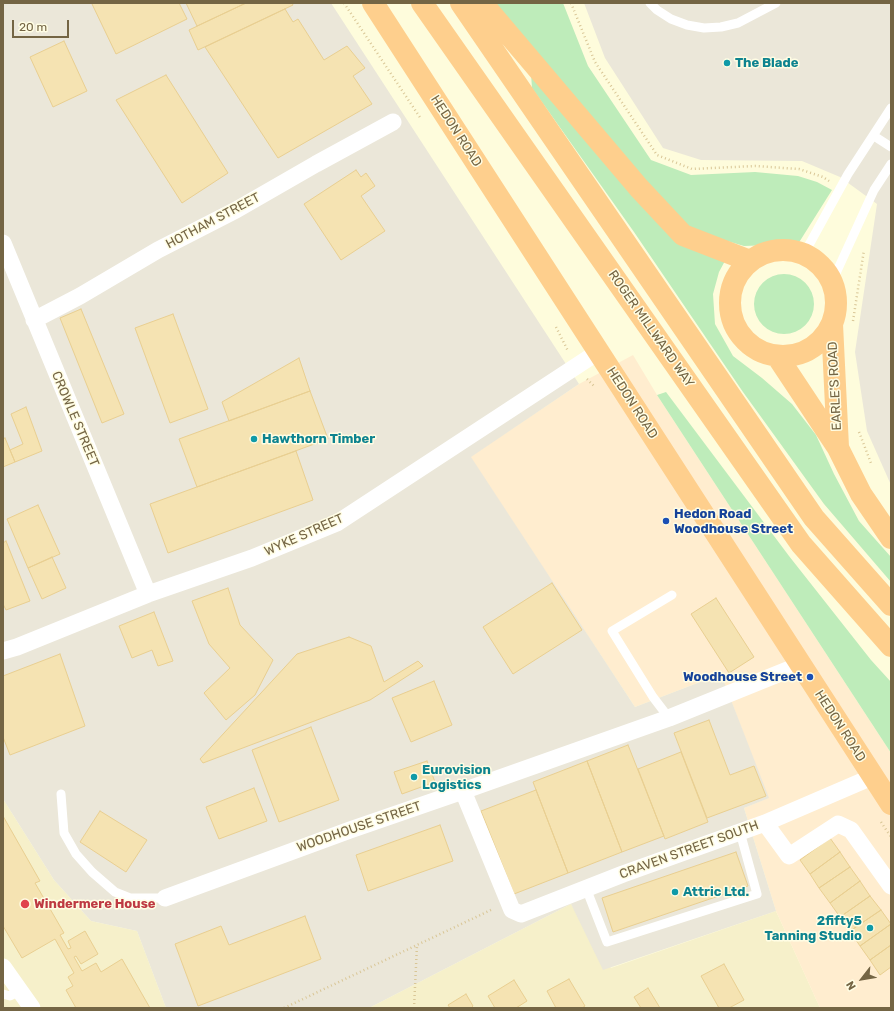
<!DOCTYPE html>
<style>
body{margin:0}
#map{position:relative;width:894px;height:1011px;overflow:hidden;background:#fefcdc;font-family:Rubik,sans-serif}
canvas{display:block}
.frame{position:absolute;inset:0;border:4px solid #746544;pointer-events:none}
.north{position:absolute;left:842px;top:959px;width:40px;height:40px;-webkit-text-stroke:3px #fffde4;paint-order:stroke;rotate:239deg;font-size:11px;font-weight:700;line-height:16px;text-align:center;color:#746544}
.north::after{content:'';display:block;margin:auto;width:14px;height:18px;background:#746544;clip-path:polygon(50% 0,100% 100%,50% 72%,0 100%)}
.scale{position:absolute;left:12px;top:20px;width:57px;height:18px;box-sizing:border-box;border:2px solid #746544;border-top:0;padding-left:5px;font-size:12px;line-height:14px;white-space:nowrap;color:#746544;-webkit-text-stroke:3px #fffde4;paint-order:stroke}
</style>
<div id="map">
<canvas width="894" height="1011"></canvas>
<div class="frame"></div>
<div class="north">N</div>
<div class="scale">20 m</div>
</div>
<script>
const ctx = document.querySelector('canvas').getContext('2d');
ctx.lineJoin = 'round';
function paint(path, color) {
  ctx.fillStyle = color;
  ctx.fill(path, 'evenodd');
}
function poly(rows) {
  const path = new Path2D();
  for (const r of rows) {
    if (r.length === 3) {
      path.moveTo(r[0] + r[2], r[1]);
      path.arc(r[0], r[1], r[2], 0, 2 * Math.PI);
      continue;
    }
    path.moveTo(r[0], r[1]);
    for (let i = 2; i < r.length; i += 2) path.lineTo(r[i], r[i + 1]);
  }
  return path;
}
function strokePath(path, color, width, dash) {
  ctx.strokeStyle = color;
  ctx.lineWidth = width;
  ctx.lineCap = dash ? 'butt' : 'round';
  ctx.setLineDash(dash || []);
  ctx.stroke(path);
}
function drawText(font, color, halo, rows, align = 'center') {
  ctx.font = font + ' Rubik,sans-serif';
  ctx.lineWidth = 3;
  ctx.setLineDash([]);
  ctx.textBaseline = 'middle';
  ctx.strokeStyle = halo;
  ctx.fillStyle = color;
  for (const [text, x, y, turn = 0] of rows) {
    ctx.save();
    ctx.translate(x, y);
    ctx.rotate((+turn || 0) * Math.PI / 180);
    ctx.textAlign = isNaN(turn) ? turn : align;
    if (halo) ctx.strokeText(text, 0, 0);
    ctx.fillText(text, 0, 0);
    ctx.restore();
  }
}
const residential = poly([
 [3,799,54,880,91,921,137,931,166,1008,3,1008],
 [571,904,611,968,776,911,820,1008,369,1008]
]);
const commercial = poly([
 [633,355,657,395,891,753,891,1008,820,1008,776,911,744,808,768,798,721,674,635,707,470,457,579,384]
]);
const industrial = poly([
 [3,3,331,3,579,384,471,457,635,707,721,674,769,798,744,808,776,911,603,970,571,904,369,1008,166,1008,137,931,91,921,54,880,3,799],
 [584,3,891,3,891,485,867,431,855,352,877,204,840,177,802,161,701,160,663,148,605,58]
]);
const green = poly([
 [492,3,563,3,588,66,651,160,691,175,755,172,798,176,817,182,832,190,798,244,744,246,690,230,645,184],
 [531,74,604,160,726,259,719,272,713,294,715,324,733,356,762,378,792,404,816,435,834,474,859,521,891,557,891,582,824,504,743,392,634,232,532,88],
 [784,304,30],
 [666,392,789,556,871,660,891,682,891,753,657,395]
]);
const building = poly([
 [94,3,179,3,187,19,116,54,92,4,94,3],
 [186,3,246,3,197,26,186,3],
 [246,3,292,3,293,5,198,50,189,30,246,3],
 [285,9,293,22,298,19,324,60,347,46,365,68,353,76,372,104,278,158,205,47,285,9],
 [64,41,87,91,53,107,30,57,64,41],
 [166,75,228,173,182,203,116,100,166,75],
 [356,170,361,177,366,173,375,186,361,196,385,231,341,260,304,204,356,170],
 [81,309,124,414,102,423,60,318,81,309],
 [173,314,208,409,170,423,135,328,173,314],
 [299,358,310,391,229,421,222,402,299,358],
 [310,391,328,439,197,487,179,439,310,391],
 [26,407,42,451,15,462,10,450,23,444,11,414,26,407],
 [5,438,15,462,3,467,3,439,5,438],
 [296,451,313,500,168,553,150,504,296,451],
 [38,505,60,554,28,568,7,519,38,505],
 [6,541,30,601,6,610,3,604,3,543,6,541],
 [52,557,66,588,42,599,28,568,52,557],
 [552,583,582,630,513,674,483,627,552,583],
 [228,588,240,625,273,660,255,695,226,720,204,693,230,668,209,644,192,601,228,588],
 [716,598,754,657,729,673,691,614,716,598],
 [154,612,173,661,158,666,152,650,132,658,119,626,154,612],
 [349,637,371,646,384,682,418,661,423,666,370,700,203,763,200,759,297,654,349,637],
 [60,654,85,726,10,755,3,737,3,676,60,654],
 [434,681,452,725,411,742,392,698,434,681],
 [709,720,730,775,754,766,766,796,707,818,674,733,709,720],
 [311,727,339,800,279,822,252,750,311,727],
 [628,745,664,836,622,852,587,761,628,745],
 [681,752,708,822,665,839,638,769,681,752],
 [427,761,435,782,402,794,394,772,427,761],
 [587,761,622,852,568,873,533,782,587,761],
 [254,788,267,821,219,839,206,807,254,788],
 [536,790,568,873,514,894,481,811,536,790],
 [100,811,147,840,126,872,80,842,100,811],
 [3,816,40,881,35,883,64,933,60,935,68,949,71,948,68,941,85,931,98,954,81,964,76,956,74,957,82,971,96,963,101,972,122,959,150,1008,76,1008,66,990,73,986,68,977,74,973,55,939,22,958,3,926,3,816],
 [440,825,453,861,368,891,356,855,440,825],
 [830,838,840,852,810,874,800,860,830,838],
 [736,852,748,886,613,932,602,898,736,852],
 [840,852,850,867,819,888,810,874,840,852],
 [850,867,860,881,830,903,819,888,850,867],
 [860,881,870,896,840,917,830,903,860,881],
 [870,896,881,910,850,931,840,917,870,896],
 [881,910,891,924,860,946,850,931,881,910],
 [305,916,321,959,198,1006,175,944,221,926,229,945,305,916],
 [891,924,891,945,870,960,860,946,891,924],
 [891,945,891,967,880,975,870,960,891,945],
 [724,964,744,1000,729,1008,719,1008,701,976,724,964],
 [569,979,585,1006,582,1008,556,1008,547,991,569,979],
 [514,980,527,1001,516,1008,495,1008,488,996,514,980],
 [648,988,660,1008,641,1008,634,997,648,988],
 [466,994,473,1006,471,1008,450,1008,448,1005,466,994]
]);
const path = poly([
 [344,3,421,119],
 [571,3,595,62,657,155,692,169,755,166,799,169,823,177,829,181],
 [853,321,864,250],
 [556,327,568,351],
 [587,379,595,387],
 [859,432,871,463],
 [881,822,891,837],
 [284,1008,493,909],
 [414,1008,417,945]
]);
const lane = poly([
 [650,3,657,10,671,19,687,25,704,28,721,27,738,23,776,3],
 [874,136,891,147],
 [804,254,848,174,891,108],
 [832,282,874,190,891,164],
 [669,718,653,697,612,631,672,595],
 [61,794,64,833,76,854,92,872,115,892,130,898,165,898],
 [586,888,607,942,757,894,740,832],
 [3,994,10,996,20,991]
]);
const street = poly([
 [3,243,148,594],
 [34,320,80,296,158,250,236,210,316,164,393,122],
 [3,651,17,647,148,594,252,558,337,523,598,352],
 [463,791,512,910,521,914,623,874,765,823,872,777],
 [765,823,789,856,838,824,851,830,891,886],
 [165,898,350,830,463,791,669,718,800,665],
 [3,967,32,1008]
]);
const highway = poly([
 [373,3,891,804],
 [422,3,801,544,891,646],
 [461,3,814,518,891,605],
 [482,3,639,188,683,235,750,261],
 [783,303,53],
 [832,324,838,447],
 [777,356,838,448,861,494,891,538]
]);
const markers = [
 [727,63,4,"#0f9aa8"],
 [254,439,4,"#0f9aa8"],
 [666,521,4,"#1a4fb4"],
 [810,677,4,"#1a4fb4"],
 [414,777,4,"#0f9aa8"],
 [675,892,4,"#0f9aa8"],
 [25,904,5,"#e0444e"],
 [870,928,4,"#0f9aa8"]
];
const cultureNames = [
 ["The Blade",735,63],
 ["Hawthorn Timber",262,439],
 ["Eurovision",422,770],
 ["Logistics",422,785],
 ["Attric Ltd.",683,892],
 ["2fifty5",862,921,"right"],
 ["Tanning Studio",862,936,"right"]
];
const streetNames = [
 ["HEDON ROAD",456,131,57],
 ["HOTHAM STREET",213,221,-28],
 ["ROGER MILLWARD WAY",651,329,55],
 ["EARLE'S ROAD",835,386,-93],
 ["HEDON ROAD",632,403,57],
 ["CROWLE STREET",75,419,67],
 ["WYKE STREET",304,535,-24],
 ["HEDON ROAD",840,726,57],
 ["WOODHOUSE STREET",359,827,-19],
 ["CRAVEN STREET SOUTH",689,850,-20]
];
const transitNames = [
 ["Hedon Road",674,514],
 ["Woodhouse Street",674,529],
 ["Woodhouse Street",802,677,"right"]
];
const healthNames = [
 ["Windermere House",34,904]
];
paint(residential, '#f6f0ca');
paint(commercial, '#ffedcf');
paint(industrial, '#ebe7d9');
paint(green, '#beecba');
paint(building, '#f5e3b2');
strokePath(building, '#e9cf91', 1);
strokePath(path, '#d9c696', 2.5, [1, 3]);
strokePath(lane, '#fff', 9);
strokePath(street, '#fff', 17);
strokePath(highway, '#fecf8d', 22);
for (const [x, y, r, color] of markers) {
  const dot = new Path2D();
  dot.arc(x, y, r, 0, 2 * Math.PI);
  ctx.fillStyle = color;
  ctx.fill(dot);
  strokePath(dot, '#fffde4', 1.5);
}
drawText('bold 13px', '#0d838f', '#fffde4', cultureNames, 'left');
drawText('13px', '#746544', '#fffde4', streetNames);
drawText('bold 13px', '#164399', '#fffde4', transitNames, 'left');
drawText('bold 13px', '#be3a42', '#fffde4', healthNames, 'left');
</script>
